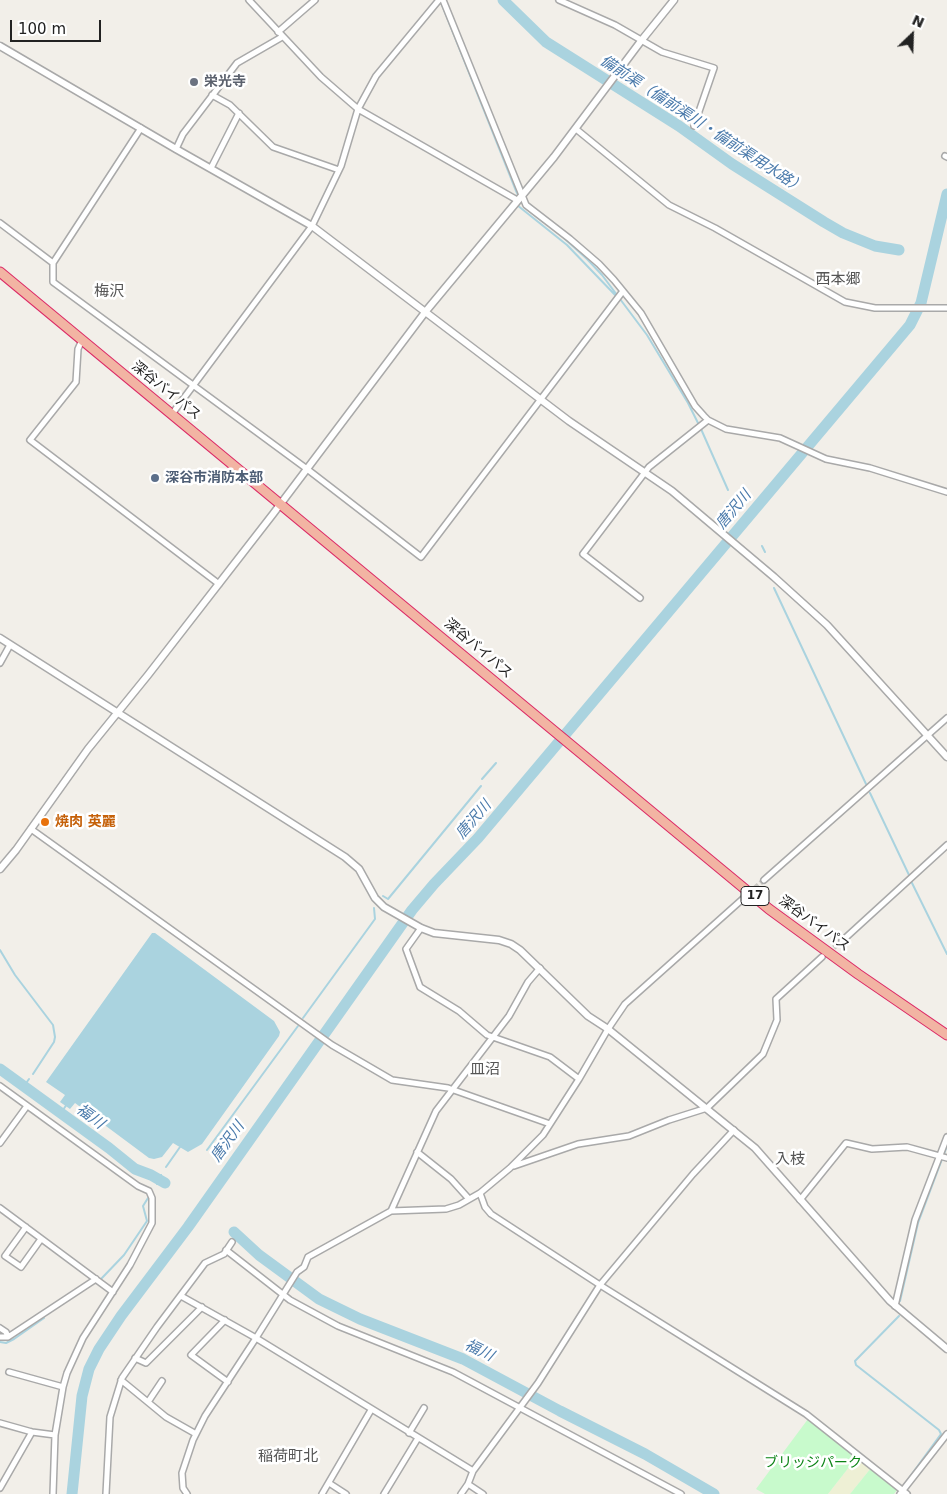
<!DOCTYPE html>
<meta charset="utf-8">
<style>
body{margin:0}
#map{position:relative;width:947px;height:1494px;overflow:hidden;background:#f2efe9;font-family:"DejaVu Sans",sans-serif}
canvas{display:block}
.north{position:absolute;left:887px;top:10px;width:50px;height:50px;-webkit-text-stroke:4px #fff;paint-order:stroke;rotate:24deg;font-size:14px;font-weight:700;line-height:20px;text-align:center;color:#222}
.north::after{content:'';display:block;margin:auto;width:18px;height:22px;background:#222;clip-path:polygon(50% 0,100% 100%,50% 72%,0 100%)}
.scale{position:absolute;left:10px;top:20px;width:91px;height:22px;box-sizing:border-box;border:2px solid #222;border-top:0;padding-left:6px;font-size:15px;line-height:18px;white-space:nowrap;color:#222;-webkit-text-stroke:4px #fff;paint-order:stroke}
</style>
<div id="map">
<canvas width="947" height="1494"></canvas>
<div class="north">N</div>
<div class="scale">100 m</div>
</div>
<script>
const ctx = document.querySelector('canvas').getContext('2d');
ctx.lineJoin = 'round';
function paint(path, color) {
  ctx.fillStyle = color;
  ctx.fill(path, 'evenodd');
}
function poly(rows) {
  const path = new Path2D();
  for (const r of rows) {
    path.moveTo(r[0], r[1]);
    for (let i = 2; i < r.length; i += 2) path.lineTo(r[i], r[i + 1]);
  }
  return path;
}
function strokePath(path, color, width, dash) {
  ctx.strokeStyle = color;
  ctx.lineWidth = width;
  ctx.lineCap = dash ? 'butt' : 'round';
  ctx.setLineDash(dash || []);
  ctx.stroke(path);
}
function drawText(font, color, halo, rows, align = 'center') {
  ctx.font = font + ' "DejaVu Sans","Noto Sans JP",sans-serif';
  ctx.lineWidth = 5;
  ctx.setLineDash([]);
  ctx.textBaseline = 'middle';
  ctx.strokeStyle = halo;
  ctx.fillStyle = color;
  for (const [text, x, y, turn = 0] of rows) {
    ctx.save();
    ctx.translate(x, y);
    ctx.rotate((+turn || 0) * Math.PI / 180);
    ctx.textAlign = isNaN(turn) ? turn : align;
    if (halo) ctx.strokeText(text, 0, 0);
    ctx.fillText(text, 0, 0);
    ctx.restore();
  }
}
const farmland = poly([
 [857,1457,871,1468,850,1494,828,1494]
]);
const park = poly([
 [808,1419,857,1457,828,1494,765,1494,756,1489],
 [871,1468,898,1489,894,1494,850,1494]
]);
const water = poly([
 [152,933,155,933,274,1021,280,1032,279,1036,202,1144,188,1152,173,1143,162,1157,154,1159,149,1158,75,1103,70,1109,60,1102,65,1095,46,1082]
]);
const stream = poly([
 [440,0,516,191,524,206,543,222],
 [517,205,567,245,618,298],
 [555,230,587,259,602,275,647,335,688,403,701,429,728,490],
 [762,546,765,552],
 [774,588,866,784],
 [482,779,496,763],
 [870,793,909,875],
 [911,881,947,954],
 [383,896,388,899,481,786],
 [0,950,15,975,53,1025,55,1037,54,1042,33,1074],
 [303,1018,375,919,374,908],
 [24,1086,29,1079],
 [61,1113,67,1104],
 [207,1150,298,1026],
 [166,1167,180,1147],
 [157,1184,161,1175],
 [101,1279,124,1255,147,1221,143,1206,148,1198],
 [900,1301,918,1223,947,1146],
 [899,1316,855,1361,856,1365,939,1430,941,1434,901,1489],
 [0,1342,6,1343,14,1339,44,1318]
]);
const river = poly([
 [503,0,546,42,679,126,732,164,824,222,843,233,875,246,899,250],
 [0,1069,109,1148,135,1169,151,1175,165,1183],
 [234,1232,259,1255,319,1299,360,1319,463,1359,560,1411,645,1454,714,1494],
 [72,1494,82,1396,89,1369,99,1349,121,1316,188,1227,412,910,434,884,478,838,910,325,921,303,947,194]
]);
const minorTunnel = poly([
 [749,893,764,880],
 [822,957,842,941]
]);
const minor = poly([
 [249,0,321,77,358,109,517,200],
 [443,0,526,205,570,239,599,264,614,280,641,313,695,406,704,416,708,420,726,429,780,438,826,459,870,468,947,492],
 [559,0,615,25,662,52,714,68,694,126],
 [278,32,315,0],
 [212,95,230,105,273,147,339,170],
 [141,128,53,263,53,282,307,469,421,557,623,291],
 [576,129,669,205,715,228,845,302,875,308,947,308],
 [176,149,183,134,237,63,282,37],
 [945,156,947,157],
 [211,168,239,113],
 [0,223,53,263],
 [82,340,78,349,76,382,30,440,219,584],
 [172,414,312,226,341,166,358,109,376,76,439,0],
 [640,598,583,554,649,467,708,420],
 [0,663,10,645],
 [31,829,332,1045,392,1080,448,1088,550,1124],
 [764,880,947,718],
 [421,928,406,949,420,987,459,1011,487,1035,550,1057,579,1079],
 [842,941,947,845],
 [0,1086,138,1186,149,1191,152,1198,152,1223,130,1265,83,1338,67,1373,63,1387,55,1435,53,1494],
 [0,1143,27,1106],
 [417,1152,451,1179,469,1199],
 [514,1166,578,1144,629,1136,669,1120,707,1108,763,1054,777,1020,776,999,822,957],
 [480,1193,485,1207,491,1214,600,1285,806,1414,907,1494],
 [800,1200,846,1143,872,1149,907,1147,947,1158],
 [0,1208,113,1292],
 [391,1211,436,1111,509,1016,528,982,540,968],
 [26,1227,5,1256,21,1267,41,1239],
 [226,1250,290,1300,338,1326,453,1372,681,1494],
 [181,1296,256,1338,473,1471],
 [895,1306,915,1220,947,1137],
 [225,1320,191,1355,228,1382],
 [0,1328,6,1332,8,1337],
 [0,1337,8,1337,96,1279],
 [135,1358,146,1363,202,1307],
 [9,1372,63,1387],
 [121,1380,166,1417,196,1434],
 [148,1402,162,1381],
 [0,1423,32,1432,55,1435],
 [409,1433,424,1408],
 [329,1483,346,1494],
 [468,1484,483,1494],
 [0,1488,32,1432],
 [106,1494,110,1417,122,1378,157,1327,205,1263,224,1254,232,1242],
 [187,1494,183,1488,182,1473,193,1440,205,1416,256,1338,297,1272,304,1267,308,1257,391,1211,446,1209,459,1205,480,1193,510,1168,543,1135,579,1079,608,1029,625,1004,746,896],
 [322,1494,371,1410],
 [384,1494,418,1438],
 [461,1494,468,1484,473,1471,538,1383,600,1285,693,1174,734,1130],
 [900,1494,947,1434]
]);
const tertiary = poly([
 [0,46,176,149,312,226,569,421,672,491,774,577,827,625,947,757],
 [0,638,345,857,359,869,375,898,384,907,421,928,434,933,499,940,511,944,520,950,588,1016,608,1029,755,1148,890,1301,947,1349],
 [0,869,16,850,88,749,148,675,273,514,426,311,554,157,641,41,674,0]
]);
const trunk = poly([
 [0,272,769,909,858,974,947,1035]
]);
const markers = [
 [194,82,5,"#6b7280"],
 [155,478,5,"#5c6f8a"],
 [45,822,5,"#e8710a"]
];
const shields = [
 [755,896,28]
];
const shieldNames = [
 ["17",755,896]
];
const worshipNames = [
 ["栄光寺",204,82]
];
const streetNames = [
 ["深谷バイパス",166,391,39],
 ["深谷バイパス",478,649,40],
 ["深谷バイパス",814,924,36]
];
const serviceNames = [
 ["深谷市消防本部",165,478]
];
const foodNames = [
 ["焼肉 英麗",55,822]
];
const parkNames = [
 ["ブリッジパーク",813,1463]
];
const waterNames = [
 ["備前渠（備前渠川・備前渠用水路）",702,125,33],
 ["唐沢川",734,510,-50],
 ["唐沢川",474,820,-49],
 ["福川",90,1117,36],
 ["唐沢川",228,1142,-54],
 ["福川",479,1351,26]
];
const neighbourhoodNames = [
 ["西本郷",838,280],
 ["梅沢",109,292],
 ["皿沼",485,1070],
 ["入枝",790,1160],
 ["稲荷町北",288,1457]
];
paint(farmland, '#eef0d5');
paint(park, '#c8facc');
paint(water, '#aad3df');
strokePath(stream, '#aad3df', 2);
strokePath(river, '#aad3df', 11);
strokePath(minorTunnel, '#c8c6c1', 5, [5, 2.5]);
strokePath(minor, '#a9a9a9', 8);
strokePath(tertiary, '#a9a9a9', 9);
strokePath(trunk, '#dc2a67', 11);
strokePath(minor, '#fff', 5);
strokePath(tertiary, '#fff', 6);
strokePath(trunk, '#f2b4a3', 9);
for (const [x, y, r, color] of markers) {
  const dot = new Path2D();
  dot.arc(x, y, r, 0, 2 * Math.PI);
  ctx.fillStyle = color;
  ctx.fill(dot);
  strokePath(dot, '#fff', 2);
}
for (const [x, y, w] of shields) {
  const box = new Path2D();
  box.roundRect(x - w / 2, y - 9.5, w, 19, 4);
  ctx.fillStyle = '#fff';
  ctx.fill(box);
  strokePath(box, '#222', 1);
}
drawText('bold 12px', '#222', null, shieldNames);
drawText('bold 14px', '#5b616d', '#fff', worshipNames, 'left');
drawText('14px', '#222', '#fff', streetNames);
drawText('bold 14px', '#4e5e75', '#fff', serviceNames, 'left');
drawText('bold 14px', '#c56008', '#fff', foodNames, 'left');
drawText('14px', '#0c8416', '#fff', parkNames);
drawText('italic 15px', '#4a7aab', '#fff', waterNames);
drawText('15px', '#555', '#fff', neighbourhoodNames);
</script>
